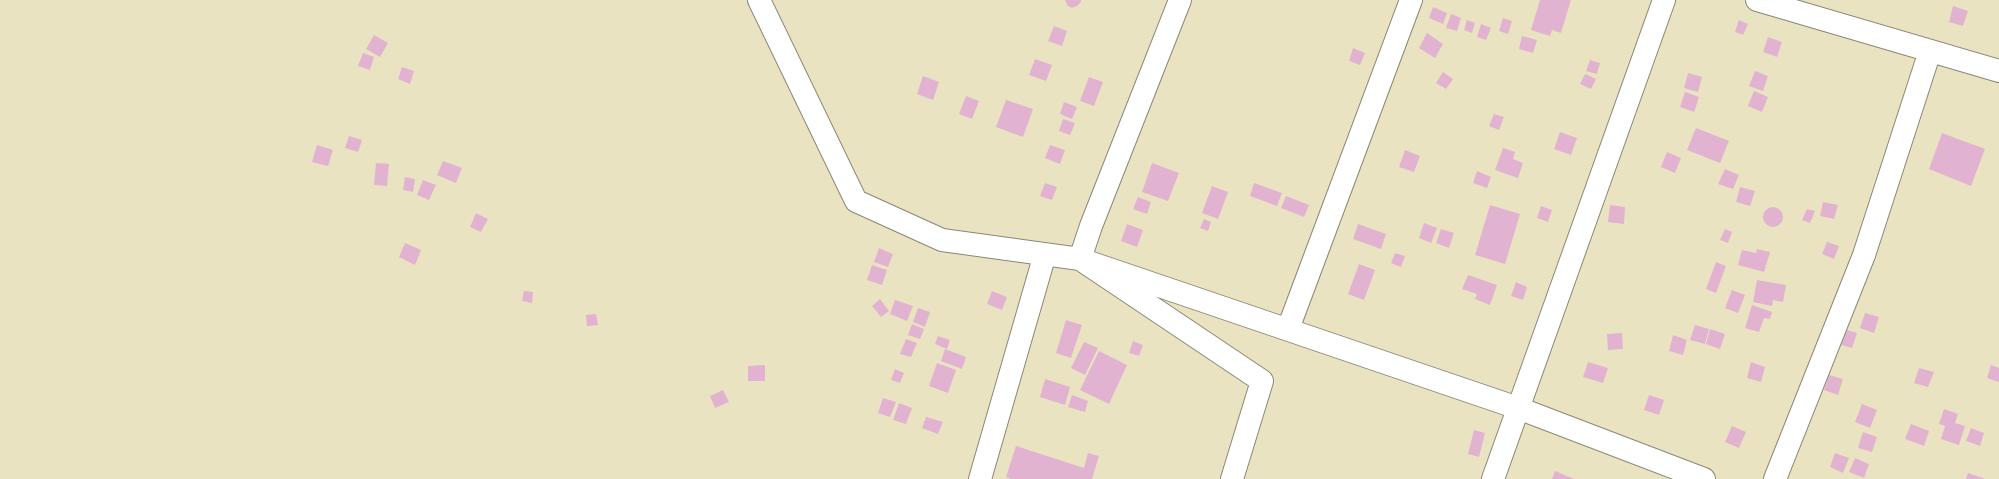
<!DOCTYPE html>
<style>
body{margin:0}
canvas{display:block;background:#eae3c2}
</style>
<canvas width="1999" height="479"></canvas>
<script>
const ctx = document.querySelector('canvas').getContext('2d');
ctx.lineJoin = 'round';
function paint(path, color) {
  ctx.fillStyle = color;
  ctx.fill(path, 'evenodd');
}
function poly(rows) {
  const path = new Path2D();
  for (const r of rows) {
    if (r.length === 3) {
      path.moveTo(r[0] + r[2], r[1]);
      path.arc(r[0], r[1], r[2], 0, 2 * Math.PI);
      continue;
    }
    path.moveTo(r[0], r[1]);
    for (let i = 2; i < r.length; i += 2) path.lineTo(r[i], r[i + 1]);
  }
  return path;
}
function strokePath(path, color, width, dash) {
  ctx.strokeStyle = color;
  ctx.lineWidth = width;
  ctx.lineCap = dash ? 'butt' : 'round';
  ctx.setLineDash(dash || []);
  ctx.stroke(path);
}
const building = poly([
 [1065,0,1081,0,1081,2,1077,6,1072,8,1068,6],
 [1540,0,1571,0,1561,33,1552,30,1550,36,1531,30],
 [1953,6,1968,11,1963,26,1949,22],
 [1433,7,1447,13,1443,24,1429,18],
 [1451,14,1461,18,1457,31,1446,28],
 [1503,18,1512,21,1508,34,1499,31],
 [1467,20,1475,23,1472,33,1464,30],
 [1739,20,1748,24,1743,35,1735,32],
 [1481,24,1491,28,1486,40,1477,37],
 [1054,26,1067,31,1062,46,1048,41],
 [1427,33,1443,44,1435,58,1419,48],
 [374,35,388,43,380,57,366,49],
 [1522,36,1537,40,1533,53,1519,49],
 [1768,37,1782,42,1777,57,1763,52],
 [1353,48,1365,53,1360,65,1349,61],
 [363,53,374,57,370,70,358,66],
 [1035,59,1052,65,1046,81,1029,75],
 [1590,60,1600,63,1597,74,1586,71],
 [402,67,414,71,410,84,398,79],
 [1755,71,1768,76,1763,91,1749,86],
 [1443,72,1453,79,1446,89,1436,83],
 [1688,73,1702,77,1698,92,1684,88],
 [1585,74,1596,79,1591,89,1580,84],
 [923,76,939,82,933,100,917,94],
 [1089,77,1103,82,1094,106,1080,101],
 [1754,91,1768,97,1762,112,1748,106],
 [1685,92,1699,97,1694,112,1680,107],
 [966,96,979,101,972,119,959,114],
 [1006,100,1033,109,1023,137,996,127],
 [1064,102,1077,107,1072,119,1060,114],
 [1494,114,1504,117,1499,130,1489,126],
 [1063,119,1075,123,1070,135,1059,131],
 [1696,128,1729,141,1720,163,1687,150],
 [1560,132,1577,138,1571,155,1554,149],
 [1942,133,1985,149,1971,186,1929,169],
 [349,136,362,140,358,152,345,148],
 [317,145,333,150,328,166,312,162],
 [1050,145,1065,150,1060,164,1045,158],
 [1503,148,1515,152,1513,159,1523,163,1518,178,1495,170],
 [1405,150,1420,156,1414,172,1399,167],
 [1667,152,1681,158,1675,173,1661,167],
 [443,161,462,168,456,183,437,175],
 [376,163,389,164,387,186,374,185],
 [1152,163,1179,173,1168,201,1142,192],
 [1725,169,1739,175,1733,189,1718,184],
 [1477,171,1491,177,1487,188,1473,183],
 [405,177,415,179,413,192,403,190],
 [423,180,436,185,429,200,417,195],
 [1045,183,1057,187,1052,200,1040,196],
 [1254,183,1282,193,1277,206,1250,196],
 [1212,186,1228,192,1218,219,1202,213],
 [1740,187,1755,191,1750,206,1736,202],
 [1286,196,1309,205,1304,217,1281,208],
 [1138,197,1151,202,1147,214,1133,209],
 [1823,202,1838,205,1834,219,1820,216],
 [1490,205,1520,214,1505,264,1475,255],
 [1610,205,1625,207,1624,224,1608,222],
 [1541,206,1552,210,1548,222,1537,218],
 [1773,217,10],
 [1807,209,1815,211,1810,223,1802,220],
 [476,213,488,219,481,232,470,227],
 [1204,219,1211,222,1208,231,1200,228],
 [1424,223,1437,228,1431,243,1419,238],
 [1127,224,1143,230,1137,247,1121,241],
 [1358,224,1386,234,1381,249,1353,239],
 [1441,229,1454,233,1449,248,1436,243],
 [1725,229,1732,232,1728,243,1720,240],
 [1827,242,1839,246,1834,259,1822,254],
 [405,243,421,250,415,265,399,257],
 [879,248,893,254,888,267,874,262],
 [1757,249,1770,252,1764,272,1738,265,1742,250,1756,253],
 [1395,253,1405,256,1401,267,1391,263],
 [1716,262,1726,266,1716,293,1706,289],
 [1359,264,1375,270,1364,300,1348,294],
 [872,265,887,270,882,285,867,280],
 [1468,275,1497,285,1490,305,1475,299,1477,294,1462,289],
 [1757,280,1786,285,1783,302,1773,300,1772,306,1753,302],
 [1516,282,1527,287,1523,300,1511,296],
 [1732,290,1745,295,1738,313,1725,308],
 [524,291,533,292,532,303,522,301],
 [992,291,1007,297,1002,310,987,304],
 [880,299,889,311,881,317,872,306],
 [895,300,913,306,907,321,890,314],
 [1752,305,1772,312,1770,319,1764,318,1759,332,1745,328],
 [918,308,930,312,925,327,913,322],
 [1865,313,1879,317,1874,333,1860,328],
 [596,314,598,325,587,326,586,315],
 [1066,320,1082,325,1071,358,1056,353],
 [912,324,924,329,920,339,908,335],
 [1695,325,1709,329,1705,344,1690,340],
 [1710,329,1725,334,1720,349,1706,344],
 [1843,329,1857,333,1852,348,1838,344],
 [1622,333,1623,349,1608,350,1607,334],
 [1673,335,1687,340,1683,355,1669,351],
 [938,336,950,340,947,349,935,344],
 [906,339,917,343,911,357,900,354],
 [1133,341,1143,345,1139,356,1129,353],
 [1084,342,1098,348,1085,375,1071,368],
 [945,349,966,357,962,369,941,361],
 [1099,351,1127,365,1109,404,1080,390],
 [1588,362,1608,368,1603,383,1583,377],
 [1751,362,1765,367,1761,382,1747,378],
 [937,363,956,370,948,393,929,386],
 [765,365,765,381,748,381,748,366],
 [1991,365,1999,368,1999,382,1987,378],
 [1919,368,1934,372,1928,387,1914,383],
 [895,369,904,373,900,383,891,380],
 [1829,375,1843,379,1838,395,1824,390],
 [1045,379,1070,387,1065,405,1040,397],
 [723,390,729,402,715,408,710,396],
 [1072,395,1088,401,1085,412,1068,407],
 [1649,395,1664,400,1659,415,1644,410],
 [883,398,896,402,890,417,878,413],
 [899,403,912,408,906,424,893,420],
 [1862,404,1877,410,1870,428,1855,422],
 [1944,409,1958,414,1955,423,1965,426,1959,445,1941,439,1945,426,1939,424],
 [926,417,943,422,938,434,922,428],
 [1911,424,1929,431,1924,446,1905,439],
 [1732,426,1746,432,1739,448,1725,442],
 [1971,428,1984,433,1980,446,1966,441],
 [1474,430,1485,433,1479,457,1468,454],
 [1863,432,1877,437,1872,452,1858,448],
 [1016,446,1084,468,1088,453,1099,456,1092,479,1011,479,1006,477],
 [1835,453,1849,458,1843,473,1830,467],
 [1855,458,1869,464,1864,478,1849,472],
 [1555,471,1574,479,1552,479],
 [1968,473,1985,479,1966,479]
]);
const minor = poly([
 [759,0,856,201,942,240,1080,259,1518,408,1704,479],
 [1180,0,1091,226,1080,259,1262,381,1232,479],
 [1757,0,1999,71],
 [1288,329,1411,0],
 [980,479,1045,254],
 [1493,479,1664,0],
 [1775,479,1864,255,1930,51]
]);
paint(building, '#e2b3d0');
strokePath(minor, '#8a8776', 24);
strokePath(minor, '#fff', 22);
</script>
